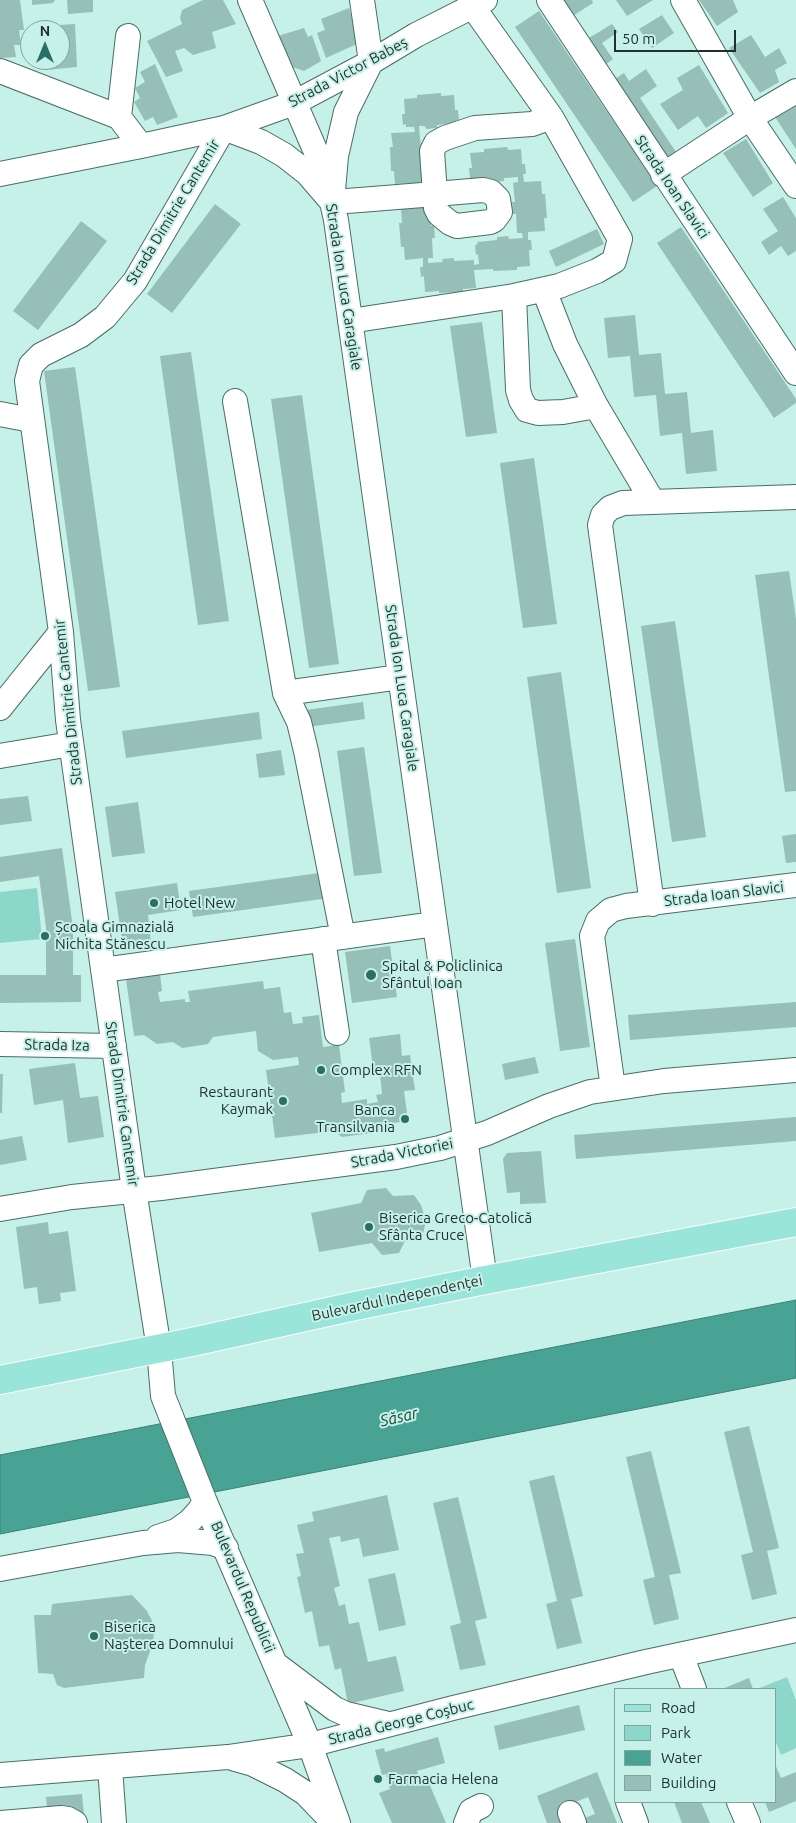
<!DOCTYPE html>
<meta charset="utf-8">
<style>
body{margin:0}
#map{position:relative;width:796px;height:1823px;overflow:hidden;background:#c6f1e8;font-family:Ubuntu,sans-serif}
canvas{display:block}
.legend{position:absolute;left:614px;top:1688px;width:162px;height:115px;box-sizing:border-box;background:#c6f1e8;border:1px solid #83a49d;margin:0;padding:6px 9px;list-style:none;font-size:15px;color:#1f302d}
.legend li{display:flex;align-items:center;gap:10px;height:25px}
.legend b{width:25px;border:1px solid #83a49d}
.north{position:absolute;left:20px;top:20px;width:50px;height:50px;box-sizing:border-box;background:#c6f1e8;border:1px solid #83a49d;border-radius:50%;rotate:0deg;font-size:14px;font-weight:700;line-height:20px;text-align:center;color:#1f302d}
.north::after{content:'';display:block;margin:auto;width:18px;height:22px;background:#296f65;clip-path:polygon(50% 0,100% 100%,50% 72%,0 100%)}
.scale{position:absolute;left:614px;top:30px;width:122px;height:22px;box-sizing:border-box;border:2px solid #1f302d;border-top:0;padding-left:6px;font-size:15px;line-height:18px;white-space:nowrap;color:#1f302d;-webkit-text-stroke:4px #c6f1e8;paint-order:stroke}
</style>
<div id="map">
<canvas width="796" height="1823"></canvas>
<ul class="legend">
<li><b style="height:6px;background:#99e5d9"></b>Road</li>
<li><b style="height:14px;background:#8cd7ca"></b>Park</li>
<li><b style="height:14px;background:#48a395"></b>Water</li>
<li><b style="height:14px;background:#95bfb7"></b>Building</li>
</ul>
<div class="north">N</div>
<div class="scale">50 m</div>
</div>
<script>
const ctx = document.querySelector('canvas').getContext('2d');
ctx.lineJoin = 'round';
function paint(path, color) {
  ctx.fillStyle = color;
  ctx.fill(path, 'evenodd');
}
function poly(rows) {
  const path = new Path2D();
  for (const r of rows) {
    path.moveTo(r[0], r[1]);
    for (let i = 2; i < r.length; i += 2) path.lineTo(r[i], r[i + 1]);
  }
  return path;
}
function strokePath(path, color, width, dash) {
  ctx.strokeStyle = color;
  ctx.lineWidth = width;
  ctx.lineCap = dash ? 'butt' : 'round';
  ctx.setLineDash(dash || []);
  ctx.stroke(path);
}
function drawText(font, color, halo, rows, align = 'center') {
  ctx.font = font + ' Ubuntu,sans-serif';
  ctx.lineWidth = 4;
  ctx.setLineDash([]);
  ctx.textBaseline = 'middle';
  ctx.strokeStyle = halo;
  ctx.fillStyle = color;
  for (const [text, x, y, turn = 0] of rows) {
    ctx.save();
    ctx.translate(x, y);
    ctx.rotate((+turn || 0) * Math.PI / 180);
    ctx.textAlign = isNaN(turn) ? turn : align;
    if (halo) ctx.strokeText(text, 0, 0);
    ctx.fillText(text, 0, 0);
    ctx.restore();
  }
}
const green = poly([
 [37,888,42,939,0,943,0,892],
 [787,1677,796,1700,796,1748,781,1755,775,1740,775,1689,757,1689]
]);
const water = poly([
 [796,1300,796,1378,0,1534,0,1455,796,1300]
]);
const building = poly([
 [0,0,20,0,24,30,19,30,21,45,14,45,16,57,0,58],
 [32,0,55,0,53,3,32,5],
 [67,0,93,0,93,12,68,14],
 [203,0,223,0,236,24,212,32,216,48,193,55,184,48,175,51,183,71,166,77,147,41,182,24,180,18,182,10],
 [557,0,592,0,593,3,568,19],
 [616,0,653,0,627,16],
 [699,0,733,0,738,12,717,26],
 [349,8,359,43,326,58,317,33,325,30,321,19],
 [539,11,657,186,633,202,515,27],
 [662,15,674,33,652,48,639,29],
 [75,24,77,67,46,70,45,60,60,60,60,30,42,30,42,26],
 [612,24,618,32,602,43,613,59,601,68,584,41],
 [304,28,308,37,312,35,321,61,304,71,289,66,278,36],
 [751,35,765,57,779,48,787,63,775,70,779,82,760,93,729,48],
 [155,64,178,117,157,125,153,117,145,121,134,102,140,98,135,88,145,82,140,72],
 [699,65,728,113,706,128,698,116,678,130,660,104,683,90,677,78],
 [646,69,657,86,640,98,678,155,664,164,610,82,624,73,629,81],
 [441,93,441,96,454,95,455,110,458,110,459,120,456,120,456,123,437,125,437,128,426,129,425,126,419,126,424,182,421,182,421,185,411,186,411,183,395,184,394,171,391,171,390,147,393,147,391,133,415,132,414,127,406,127,406,124,403,125,402,114,405,114,404,99,417,98,417,95],
 [796,104,796,149,775,117],
 [746,139,773,183,753,197,723,153],
 [507,147,508,150,521,149,522,164,525,164,526,174,523,174,524,182,541,181,542,194,545,194,547,218,544,218,545,231,528,232,528,240,531,240,532,250,529,250,530,266,517,267,517,270,493,271,493,269,474,270,476,288,463,289,463,292,439,293,439,291,425,292,424,276,421,277,420,267,423,267,423,258,405,260,404,247,401,247,399,223,402,223,401,209,416,208,416,205,429,207,431,226,434,226,435,238,432,238,433,258,428,258,428,263,443,262,442,259,454,258,454,261,474,260,474,265,479,264,478,254,476,255,475,245,478,244,477,242,497,240,497,237,508,236,509,239,523,238,522,233,517,233,516,214,513,214,512,202,515,202,513,183,518,182,518,177,504,178,504,181,492,182,492,179,473,181,472,178,470,178,469,168,472,168,470,153,484,152,484,149],
 [783,197,796,218,796,251,788,256,781,246,769,255,761,242,778,231,763,209],
 [215,204,241,224,172,313,147,294],
 [81,221,107,241,38,330,13,311],
 [681,227,796,399,796,403,774,418,657,243],
 [597,229,604,244,556,267,549,251],
 [635,315,639,355,661,353,665,394,687,392,691,433,713,430,717,471,686,474,682,433,660,436,656,395,634,397,630,356,608,358,604,318],
 [482,322,497,433,466,437,450,326],
 [191,352,229,621,198,625,160,356],
 [75,367,120,687,88,691,44,371],
 [302,395,339,664,309,668,271,399],
 [534,458,557,624,523,628,500,463],
 [789,571,796,619,796,791,785,792,755,575],
 [675,621,706,837,672,842,641,626],
 [561,672,591,888,557,893,527,677],
 [363,702,365,719,308,727,306,710],
 [259,712,262,739,126,758,122,731],
 [364,747,382,873,354,876,337,751],
 [281,750,285,775,259,778,256,754],
 [28,796,32,821,0,825,0,799],
 [138,802,145,853,112,857,105,807],
 [796,834,796,862,786,863,782,836],
 [62,848,73,928,73,975,81,975,81,1002,0,1003,0,975,46,975,46,927,39,876,0,882,0,857],
 [326,872,329,898,193,917,189,891],
 [177,883,181,910,148,915,151,943,123,947,115,892],
 [575,939,590,1047,560,1051,545,943],
 [390,946,397,997,352,1003,345,952],
 [160,974,162,991,158,992,160,1002,185,999,185,1002,190,1002,188,991,263,981,264,989,280,987,284,1013,291,1012,293,1024,303,1023,302,1017,319,1015,323,1047,339,1045,345,1092,341,1093,342,1103,367,1099,367,1104,378,1102,376,1095,382,1094,380,1074,374,1075,369,1038,400,1034,402,1056,410,1055,415,1090,404,1091,408,1121,393,1123,394,1130,342,1137,334,1131,275,1138,266,1070,299,1065,298,1057,273,1060,258,1051,256,1031,213,1037,208,1044,182,1048,173,1042,157,1044,144,1035,134,1036,126,979],
 [796,1002,796,1027,630,1040,628,1015],
 [535,1057,539,1073,505,1080,502,1064],
 [75,1063,80,1098,98,1096,104,1137,68,1143,63,1100,34,1105,29,1069],
 [0,1074,3,1074,2,1113,0,1113],
 [796,1117,796,1141,576,1159,574,1135],
 [22,1136,27,1160,0,1165,0,1140],
 [541,1151,546,1203,520,1204,520,1192,507,1193,503,1159,507,1153],
 [386,1188,393,1196,414,1195,421,1205,426,1221,423,1234,406,1239,399,1253,382,1255,372,1243,319,1252,311,1213,361,1203,367,1190],
 [48,1222,49,1234,68,1231,76,1291,60,1293,61,1301,39,1304,37,1287,24,1289,16,1227],
 [749,1426,779,1548,767,1551,777,1594,752,1600,741,1555,753,1552,724,1432],
 [651,1451,681,1573,669,1575,679,1619,654,1625,643,1580,655,1577,626,1457],
 [554,1475,583,1596,571,1599,582,1643,557,1649,546,1604,557,1601,529,1481],
 [387,1495,399,1550,363,1557,359,1538,341,1542,340,1536,329,1538,340,1586,334,1588,339,1606,345,1604,349,1624,359,1622,368,1662,396,1656,404,1691,348,1704,341,1668,335,1670,329,1645,319,1647,312,1611,305,1613,297,1577,301,1576,296,1554,304,1553,297,1525,314,1521,312,1512],
 [458,1497,487,1618,475,1621,486,1665,460,1670,450,1626,461,1623,433,1503],
 [395,1573,406,1625,379,1631,368,1579],
 [132,1595,147,1611,155,1627,152,1646,145,1665,144,1678,64,1688,57,1685,53,1674,38,1673,34,1615,51,1615,52,1604],
 [749,1678,753,1689,722,1689],
 [579,1705,585,1730,499,1750,494,1726],
 [438,1737,445,1763,417,1771,419,1777,425,1774,446,1823,392,1823,379,1793,390,1789,386,1774,382,1775,375,1750,384,1748,385,1752],
 [775,1764,781,1778,796,1772,796,1801,769,1812,765,1802,775,1802],
 [597,1772,617,1823,583,1823,582,1819,595,1814,588,1797,560,1808,566,1823,547,1823,537,1796],
 [82,1794,84,1815,48,1818,46,1797],
 [674,1802,701,1802,710,1823,682,1823]
]);
const minor = poly([
 [250,0,316,152,332,202,336,220,485,1280],
 [470,0,473,7,551,117,620,239,614,261,597,271,559,286,514,296],
 [549,0,796,373],
 [683,0,750,118,796,186],
 [0,71,119,117,141,146],
 [119,117,128,36],
 [0,174,141,146,224,128,294,103,371,62,416,35,485,0],
 [663,175,750,118,796,91],
 [332,202,360,200,435,194,483,190,491,192,498,199,500,212,494,220,490,222,457,226,450,223,439,214,436,208,435,194,432,151,436,143,445,138,475,128,532,124,551,117],
 [544,290,565,344,596,406],
 [350,321,514,296,518,390,521,400,527,410,538,413,563,412,596,406,653,502],
 [235,401,285,693,400,677],
 [0,414,31,420],
 [285,693,299,722,306,751,343,937],
 [0,708,61,632],
 [0,756,71,744],
 [652,904,600,525,603,515,610,508,623,503,796,497],
 [323,939,337,1033],
 [103,970,435,924],
 [0,1044,114,1046],
 [613,1088,592,936,598,921,611,910,626,906,796,885],
 [0,1209,72,1197,161,1188,396,1157,440,1148,465,1140,487,1133,549,1106,590,1092,664,1081,796,1070],
 [158,1537,176,1531,190,1521,199,1511,205,1502],
 [0,1569,143,1543,178,1540,213,1543,226,1548],
 [681,1655,694,1689],
 [278,1666,335,1709,346,1714,388,1724],
 [235,1759,253,1764,285,1780,305,1793,334,1823],
 [110,1767,114,1823],
 [0,1775,228,1757,310,1745,453,1708,646,1662,796,1630],
 [628,1802,636,1823],
 [739,1802,748,1823],
 [570,1813,574,1823],
 [1,1823,61,1818,68,1819,75,1823],
 [338,1823,310,1745,205,1502,163,1396,159,1349,134,1190,68,720,61,632,27,381,31,365,41,355,81,335,105,317,135,281,224,128,261,142,284,155,307,173,332,202,336,156,346,112,371,62,362,0],
 [466,1823,471,1811,481,1806]
]);
const major = poly([
 [0,1380,192,1342,355,1306,485,1280,796,1222]
]);
const markers = [
 [154,903,5,"#296f65"],
 [45,936,5,"#296f65"],
 [371,975,6,"#296f65"],
 [321,1070,5,"#296f65"],
 [283,1101,5,"#296f65"],
 [405,1119,5,"#296f65"],
 [369,1227,5,"#296f65"],
 [94,1636,5,"#296f65"],
 [378,1779,5,"#296f65"]
];
const streetNames = [
 ["Strada Victor Babeș",348,72,-28],
 ["Strada Ioan Slavici",672,187,56],
 ["Strada Dimitrie Cantemir",173,212,-59],
 ["Strada Ion Luca Caragiale",344,287,81],
 ["Strada Ion Luca Caragiale",402,688,82],
 ["Strada Dimitrie Cantemir",68,702,-96],
 ["Strada Ioan Slavici",724,894,-7],
 ["Strada Iza",57,1045,1],
 ["Strada Dimitrie Cantemir",122,1104,82],
 ["Strada Victoriei",402,1153,-11],
 ["Bulevardul Independenței",397,1298,-12],
 ["Bulevardul Republicii",243,1587,67],
 ["Strada George Coșbuc",401,1722,-14]
];
const poiNames = [
 ["Hotel New",164,903],
 ["Școala Gimnazială",55,927],
 ["Nichita Stănescu",55,944],
 ["Spital & Policlinica",382,966],
 ["Sfântul Ioan",382,983],
 ["Complex RFN",331,1070],
 ["Restaurant",273,1092,"right"],
 ["Kaymak",273,1109,"right"],
 ["Banca",395,1110,"right"],
 ["Transilvania",395,1127,"right"],
 ["Biserica Greco-Catolică",379,1218],
 ["Sfânta Cruce",379,1235],
 ["Biserica",104,1627],
 ["Nașterea Domnului",104,1644],
 ["Farmacia Helena",388,1779]
];
const waterNames = [
 ["Săsar",399,1417,-13]
];
paint(green, '#8cd7ca');
paint(water, '#48a395');
strokePath(water, '#3c8076', 1);
paint(building, '#95bfb7');
strokePath(minor, '#476e67', 26);
strokePath(major, '#fff', 30);
strokePath(minor, '#fff', 24);
strokePath(major, '#99e5d9', 28);
for (const [x, y, r, color] of markers) {
  const dot = new Path2D();
  dot.arc(x, y, r, 0, 2 * Math.PI);
  ctx.fillStyle = color;
  ctx.fill(dot);
  strokePath(dot, '#c6f1e8', 2);
}
drawText('15px', '#1f302d', '#c6f1e8', streetNames);
drawText('15px', '#1f302d', '#c6f1e8', poiNames, 'left');
drawText('italic 16px', '#1b453e', '#c6f1e8', waterNames);
</script>
